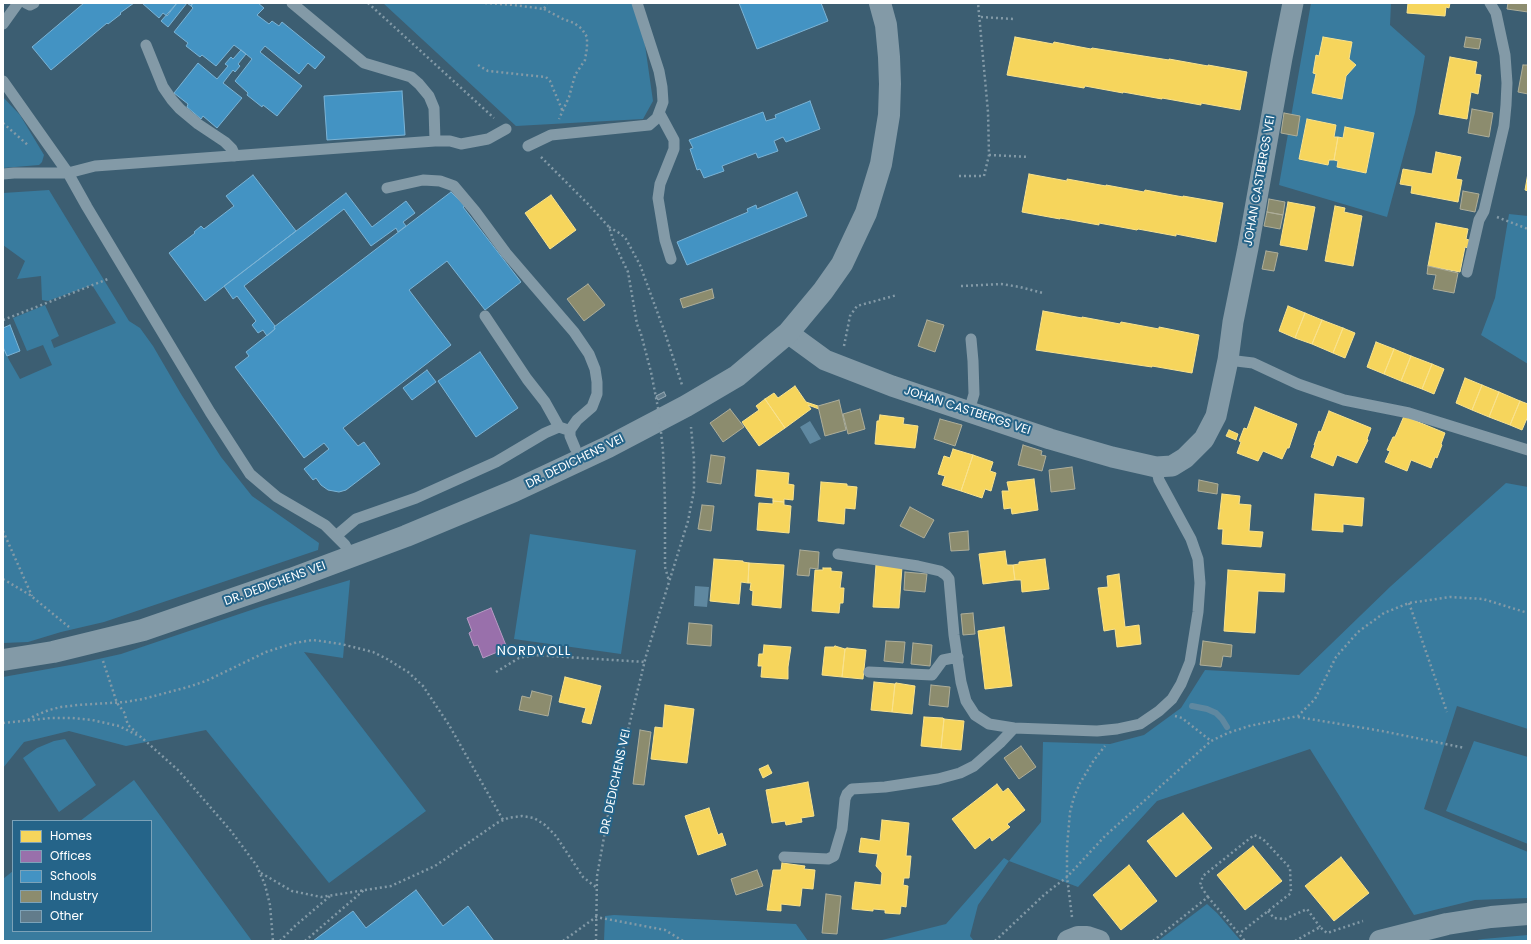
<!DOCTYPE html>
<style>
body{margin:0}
#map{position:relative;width:1531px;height:944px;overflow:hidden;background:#3c5e72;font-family:Poppins,sans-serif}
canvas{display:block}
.frame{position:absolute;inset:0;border:4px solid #fff;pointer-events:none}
.legend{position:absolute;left:12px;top:820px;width:140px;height:112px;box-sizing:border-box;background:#256489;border:1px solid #7ca2b8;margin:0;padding:5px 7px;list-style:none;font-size:12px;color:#fff}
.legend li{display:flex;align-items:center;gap:8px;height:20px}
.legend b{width:20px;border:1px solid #7ca2b8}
</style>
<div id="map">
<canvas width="1531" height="944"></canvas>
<div class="frame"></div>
<ul class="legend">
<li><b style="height:11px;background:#f6d55c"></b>Homes</li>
<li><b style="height:11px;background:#9970ab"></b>Offices</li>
<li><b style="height:11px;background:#4393c3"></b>Schools</li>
<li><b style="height:11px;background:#8c8c6e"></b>Industry</li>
<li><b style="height:11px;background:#627c8b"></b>Other</li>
</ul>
</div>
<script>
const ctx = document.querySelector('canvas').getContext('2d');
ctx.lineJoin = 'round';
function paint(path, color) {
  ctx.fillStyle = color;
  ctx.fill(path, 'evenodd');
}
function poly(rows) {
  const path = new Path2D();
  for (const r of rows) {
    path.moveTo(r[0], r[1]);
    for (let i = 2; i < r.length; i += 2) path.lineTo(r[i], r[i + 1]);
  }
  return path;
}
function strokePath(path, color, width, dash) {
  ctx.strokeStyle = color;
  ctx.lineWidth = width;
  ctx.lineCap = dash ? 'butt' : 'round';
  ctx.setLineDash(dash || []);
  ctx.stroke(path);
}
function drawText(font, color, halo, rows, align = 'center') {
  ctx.font = font + ' Poppins,sans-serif';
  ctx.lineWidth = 4;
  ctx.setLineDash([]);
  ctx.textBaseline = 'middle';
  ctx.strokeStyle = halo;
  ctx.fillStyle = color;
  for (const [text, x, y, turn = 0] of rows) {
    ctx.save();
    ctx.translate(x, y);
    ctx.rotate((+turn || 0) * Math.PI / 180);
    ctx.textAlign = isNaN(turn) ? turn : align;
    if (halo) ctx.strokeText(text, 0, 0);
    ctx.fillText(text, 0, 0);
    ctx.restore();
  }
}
const green = poly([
 [383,3,639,3,653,101,643,119,516,126],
 [1311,3,1391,3,1390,25,1425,56,1415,113,1387,217,1279,185],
 [3,97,20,115,44,155,42,162,39,165,3,168],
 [49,190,129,321,140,328,153,346,181,394,221,457,252,496,319,543,318,550,104,622,61,632,28,642,3,643,3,346,8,358,20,379,52,365,43,345,27,351,13,318,45,305,59,336,51,340,54,348,116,323,92,285,48,301,42,300,41,276,17,279,25,261,3,245,3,193],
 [1509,214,1528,216,1528,364,1481,335,1495,298],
 [1506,483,1528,487,1528,729,1457,706,1424,809,1528,852,1528,898,1475,900,1414,915,1310,749,1157,801,1078,887,1009,861,978,905,970,936,974,941,878,941,946,924,1004,858,1009,861,1041,822,1043,742,1110,744,1144,735,1181,708,1205,670,1299,675,1391,586],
 [530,534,636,550,621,654,514,639],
 [350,580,343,658,304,652,426,811,329,883,206,730,126,746,69,731,24,742,3,768,3,677,76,664,121,654,263,606],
 [65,739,96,785,59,812,23,758,37,748,54,741],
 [1474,741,1528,757,1528,844,1446,811],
 [134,780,252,941,3,941,3,879,13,871,13,931,151,931,151,821,80,821],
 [1207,904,1217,913,1241,941,1158,941],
 [614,915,796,924,808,941,604,941,605,916],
 [1528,935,1528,941,1471,941,1483,939]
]);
const water = poly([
 [810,421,821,439,810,444,800,427],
 [695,586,709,587,707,607,694,606]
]);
const homes = poly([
 [1408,3,1450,3,1449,8,1446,7,1445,16,1407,13,1408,3],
 [1015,37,1053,44,1054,42,1091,49,1092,48,1169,60,1169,59,1208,66,1208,65,1247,72,1240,110,1201,103,1201,105,1162,98,1162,99,1123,92,1123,93,1085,86,1084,88,1007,75,1015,37],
 [1323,37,1352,42,1349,59,1356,65,1346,76,1342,99,1312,93,1316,74,1313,73,1316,55,1319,56,1323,37],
 [1450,57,1477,62,1475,74,1481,75,1478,94,1471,92,1467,119,1439,114,1450,57],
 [1307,119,1336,125,1334,137,1338,137,1334,160,1329,160,1328,165,1299,159,1307,119],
 [1345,127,1374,133,1366,173,1337,167,1338,161,1334,160,1338,137,1343,138,1345,127],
 [1436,152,1461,157,1456,179,1462,180,1458,202,1411,193,1412,186,1400,184,1403,169,1432,174,1436,152],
 [1528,173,1528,191,1525,190,1528,173],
 [1029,174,1067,181,1067,179,1106,186,1106,185,1144,192,1145,190,1183,197,1183,196,1223,203,1216,242,1176,234,1176,236,1138,229,1137,230,1099,223,1099,225,1060,218,1060,219,1022,212,1029,174],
 [551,195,576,230,550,249,525,213,551,195],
 [1288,202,1315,207,1307,250,1280,245,1288,202],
 [1335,206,1345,208,1344,212,1362,216,1353,266,1325,261,1335,206],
 [1436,223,1468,229,1466,239,1469,240,1468,248,1465,247,1460,272,1428,266,1436,223],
 [1288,306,1305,313,1295,338,1279,331,1288,306],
 [1043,311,1082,318,1082,317,1120,324,1121,322,1159,329,1159,327,1199,335,1192,373,1152,366,1152,367,1036,350,1043,311],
 [1305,313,1322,320,1312,344,1295,338,1305,313],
 [1322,320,1343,328,1333,353,1312,344,1322,320],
 [1343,328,1355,333,1345,358,1333,353,1343,328],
 [1376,342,1394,349,1384,374,1367,367,1376,342],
 [1394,349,1411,356,1401,381,1384,374,1394,349],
 [1411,356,1432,364,1422,389,1401,381,1411,356],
 [1432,364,1444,369,1434,394,1422,389,1432,364],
 [1465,378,1482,385,1472,410,1456,403,1465,378],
 [1482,385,1499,392,1489,417,1472,410,1482,385],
 [795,386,806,402,818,406,819,409,808,405,811,409,785,428,765,399,774,393,778,398,795,386],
 [1499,392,1520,401,1510,425,1489,417,1499,392],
 [765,399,785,428,759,446,742,422,759,410,756,406,765,399],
 [1520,401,1528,404,1528,416,1522,430,1510,425,1520,401],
 [1255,407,1297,424,1289,448,1287,448,1282,459,1263,451,1258,461,1237,453,1241,442,1239,441,1244,428,1247,429,1255,407],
 [1329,411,1371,428,1367,439,1368,440,1357,463,1337,455,1333,466,1311,457,1315,445,1314,445,1319,431,1321,432,1329,411],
 [880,415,904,418,903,424,918,426,915,448,875,444,877,421,879,421,880,415],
 [1404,416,1445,433,1441,444,1442,445,1437,458,1435,457,1431,468,1411,460,1407,471,1385,462,1390,451,1387,450,1393,437,1395,437,1404,416],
 [1229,430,1238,434,1236,440,1226,436,1229,430],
 [953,449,973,455,961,491,942,485,945,476,938,474,944,456,950,458,953,449],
 [973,455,993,462,990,471,996,473,991,491,985,489,982,498,961,491,973,455],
 [757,470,789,473,788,484,794,485,793,500,784,499,784,502,773,501,773,498,755,496,757,470],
 [1034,479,1038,510,1012,514,1011,508,1004,509,1002,491,1009,491,1007,482,1034,479],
 [821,482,847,484,847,486,857,487,855,509,845,508,844,524,818,521,821,482],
 [1222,494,1240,496,1239,504,1251,505,1249,531,1263,532,1261,547,1222,544,1223,529,1218,529,1222,494],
 [1315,494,1364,498,1362,526,1343,524,1343,532,1312,530,1315,494],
 [773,501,784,502,784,505,791,506,789,533,757,530,759,503,773,504,773,501],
 [1005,551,1007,565,1013,565,1015,580,983,584,979,554,1005,551],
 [714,559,743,561,743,562,749,563,748,583,741,582,739,604,710,601,714,559],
 [1045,559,1049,589,1022,592,1021,580,1015,580,1013,565,1019,564,1019,562,1045,559],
 [749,563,784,565,781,608,752,605,753,591,750,590,751,583,748,583,749,563],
 [876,565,902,567,899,608,873,607,876,565],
 [823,568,831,568,831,571,842,572,840,588,844,588,843,603,840,603,839,613,812,611,815,570,823,570,823,568],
 [1228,570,1285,574,1284,592,1258,591,1255,633,1224,631,1228,570],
 [1119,574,1125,627,1139,625,1141,644,1117,647,1115,629,1104,631,1098,588,1108,587,1107,576,1119,574],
 [1004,627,1012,686,985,689,978,631,1004,627],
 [764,645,791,647,788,667,788,679,761,677,762,666,758,666,759,654,763,654,764,645],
 [835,646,845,649,842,677,822,675,825,647,834,647,835,646],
 [847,648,866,650,863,679,842,677,845,649,847,648],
 [565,677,601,686,591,724,582,722,586,708,559,702,565,677],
 [874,682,895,684,892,712,871,710,874,682],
 [896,683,915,686,912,714,892,712,895,684,896,683],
 [665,705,694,709,687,763,651,759,655,727,663,728,665,705],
 [924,717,943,718,944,719,941,748,921,746,924,717],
 [944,719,964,721,961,750,941,748,944,719],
 [768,765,772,773,763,778,759,769,768,765],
 [808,782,814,816,801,818,802,822,786,825,785,821,772,823,766,790,808,782],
 [997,784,1003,792,1008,788,1025,810,1007,824,1010,827,992,841,990,837,975,849,952,819,997,784],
 [709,808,718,835,722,833,726,845,698,855,685,816,709,808],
 [1183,813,1212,848,1176,877,1147,841,1183,813],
 [882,820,909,823,906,856,911,856,909,878,904,878,903,885,908,886,906,907,901,906,900,914,885,913,885,910,873,909,873,911,852,909,855,882,881,885,882,873,876,866,878,854,859,852,861,838,880,841,882,820],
 [1253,846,1282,881,1245,910,1217,875,1253,846],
 [1341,857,1369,893,1334,921,1305,886,1341,857],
 [782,863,805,866,804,869,815,870,813,889,802,888,800,906,781,904,781,911,767,910,773,870,781,870,782,863],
 [1129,865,1157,901,1121,930,1093,895,1129,865]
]);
const offices = poly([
 [491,608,507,648,483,658,478,645,474,646,469,633,472,631,467,618,491,608]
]);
const schools = poly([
 [84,3,134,3,120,13,121,14,108,24,107,23,51,70,32,47,84,3],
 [142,3,177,3,167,16,163,13,159,18,142,3],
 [177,3,193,3,191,6,187,3,168,27,161,21,177,3],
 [193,3,258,3,264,8,257,15,269,24,272,21,279,26,282,22,325,57,315,69,308,63,299,74,265,46,260,52,302,86,277,116,263,105,262,107,247,95,248,93,235,81,252,59,246,54,234,45,216,66,202,55,200,57,186,46,188,43,174,32,193,8,191,6,193,3],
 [739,3,821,3,828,21,757,49,739,3],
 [241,50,246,54,238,64,240,66,235,72,233,70,223,83,242,98,217,128,203,116,201,119,187,107,188,104,174,93,198,63,217,79,228,66,225,64,231,57,233,59,241,50],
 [402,91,405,135,327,140,324,96,402,91],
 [810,101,820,129,786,142,783,137,774,141,778,151,758,158,756,153,722,166,724,171,704,178,700,169,697,170,690,149,693,148,689,140,763,112,766,121,776,118,775,115,810,101],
 [253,175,296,231,205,301,169,253,195,233,194,232,201,226,204,229,234,206,226,196,253,175],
 [451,192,465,206,463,207,521,282,485,310,447,261,409,290,451,345,343,428,358,446,364,442,380,464,346,490,339,492,328,490,321,485,316,478,313,480,304,469,329,449,324,443,304,458,235,367,249,356,246,352,275,329,274,327,451,192],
 [797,192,807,216,687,265,677,242,748,212,747,209,756,205,757,209,797,192],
 [346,193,372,227,406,201,415,213,403,222,406,226,398,232,396,228,371,246,344,209,244,286,275,326,274,327,275,329,267,336,263,330,258,333,252,325,256,321,237,296,233,299,224,286,346,193],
 [10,325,20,351,7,356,3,347,3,328,10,325],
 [480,352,518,408,476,437,438,381,480,352],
 [427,370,436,382,412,400,403,388,427,370],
 [416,890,443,926,468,906,494,941,313,941,353,911,366,928,416,890]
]);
const industry = poly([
 [1508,3,1528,3,1528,12,1507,9,1508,3],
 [1466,37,1481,39,1479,49,1464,47,1466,37],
 [1523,65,1528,65,1528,94,1518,92,1523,65],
 [1472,109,1493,113,1489,137,1468,133,1472,109],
 [1284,113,1300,116,1297,136,1281,133,1284,113],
 [1463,191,1479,194,1475,212,1460,209,1463,191],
 [1269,199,1285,202,1283,215,1267,212,1269,199],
 [1267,212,1283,215,1280,229,1264,226,1267,212],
 [1266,251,1278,253,1274,271,1262,269,1266,251],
 [1428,266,1458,273,1454,293,1433,289,1436,275,1427,274,1428,266],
 [588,284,605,305,584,321,567,299,588,284],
 [712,289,714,298,683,308,680,299,712,289],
 [927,320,944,325,935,352,918,346,927,320],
 [839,400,846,430,825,436,818,406,839,400],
 [730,409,744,427,723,442,710,423,730,409],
 [860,409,865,429,848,434,843,414,860,409],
 [940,419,962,425,955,446,934,439,940,419],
 [1023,445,1042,451,1041,455,1046,456,1042,471,1018,465,1023,445],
 [711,455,725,457,721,484,707,482,711,455],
 [1072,467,1075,489,1051,492,1049,470,1072,467],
 [1199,480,1218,484,1217,494,1198,491,1199,480],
 [702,505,714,506,711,531,698,529,702,505],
 [910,507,934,520,924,538,900,526,910,507],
 [968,531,969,550,951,551,949,533,968,531],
 [800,550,819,552,818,569,810,568,809,576,797,575,800,550],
 [905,572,927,574,925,592,904,590,905,572],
 [973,613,975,634,963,635,961,614,973,613],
 [689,623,712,625,711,646,687,644,689,623],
 [886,641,905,642,903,663,884,661,886,641],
 [1203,641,1232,645,1231,657,1223,656,1221,667,1200,665,1203,641],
 [913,643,932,645,930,666,911,664,913,643],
 [931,685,950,687,948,707,929,705,931,685],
 [532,691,552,696,548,716,519,710,522,696,530,698,532,691],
 [640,730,651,732,644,785,633,784,640,730],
 [1021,746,1036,767,1019,779,1004,758,1021,746],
 [757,870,763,886,736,895,731,879,757,870],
 [826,894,841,896,837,934,822,933,826,894]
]);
const stream = poly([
 [1192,706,1207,709,1216,713,1222,719,1227,727]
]);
const building = poly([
 [664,392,666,396,658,400,656,396,664,392]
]);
const path = poly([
 [368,3,494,118],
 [485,3,514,5,544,9,547,3],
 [544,9,563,19,574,23,582,29,587,37,587,48,585,60,575,75,569,97,559,119],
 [981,17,1013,19],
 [478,65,488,71,546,77,550,81,563,112],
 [3,123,29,146],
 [989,155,1029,157],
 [541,157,588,204,609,227,614,243,628,272,637,324,641,334],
 [959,176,984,176,989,155,988,112,978,3],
 [1497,217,1528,229],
 [609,227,621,234,626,239,640,265,665,333,682,385],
 [961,286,1001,284,1020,287,1043,293],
 [3,320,108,279],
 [844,346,850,316,857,306,897,295],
 [665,502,665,567,669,581],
 [3,531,32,596],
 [3,579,30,595,69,627],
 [1409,603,1447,712],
 [103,661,117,703,124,712,128,725,137,733],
 [496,672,519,658,534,655,645,662],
 [1175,716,1182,718,1211,741],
 [1298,717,1382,731,1465,748],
 [28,720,34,716,49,710,61,707,78,705,125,702,143,699,188,687,206,681,266,652,294,643,313,640,341,644,373,652,387,659,408,672,423,686,449,725,503,820],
 [3,723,51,718,72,718,92,720,119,726,141,737,179,771,231,831,257,866,265,885,270,905,273,941],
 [261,873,292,891,321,897,391,886,435,866,497,823,508,818,522,816,534,818,545,825,556,836,583,877,597,888],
 [1208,897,1200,885,1203,876,1254,835,1263,839,1290,868,1291,893,1240,933],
 [1268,911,1274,918,1285,919,1307,909,1320,927],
 [1072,917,1067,877,1067,847,1070,812,1074,797,1080,783,1094,760,1105,746],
 [280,941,295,926,330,896],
 [305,941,364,890],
 [563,941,596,917,665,930,683,941],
 [596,941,597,876,610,804,646,656,688,521,694,491,694,459,691,427],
 [995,941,1045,894,1067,877,1105,836,1211,741,1228,733,1249,726,1298,716,1315,699,1336,657,1358,632,1384,613,1409,603,1450,597,1483,599,1528,613],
 [1153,941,1208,897,1245,941],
 [1295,941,1320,927,1327,933,1363,921]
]);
const service = poly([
 [26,3,30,5,34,3],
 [292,3,364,63,411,77,419,84,429,96,434,108,435,141],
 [3,24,18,3],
 [146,45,163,87,172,100,180,109,198,124,225,142,232,149,235,156],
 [3,81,68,173,87,207,210,412,250,474,277,497,325,525,345,545,351,557],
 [660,114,674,140,674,149,660,184,658,198,665,240,671,259],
 [528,146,551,135,649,125,657,118,663,102,662,87,659,71,637,3],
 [3,174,14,173,68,173,95,166,435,141,450,141,461,144,488,139,506,129],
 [387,188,423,180,440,181,454,186,475,211,506,253,574,332,589,354,595,369,597,382,597,394,592,407,577,420,570,430,570,436,575,448],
 [1467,272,1479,220,1484,211,1504,126,1506,105,1507,83,1505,55,1496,13,1490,3],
 [485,316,527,379,545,402,559,427,565,429],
 [1228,360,1253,363,1298,384,1344,400,1409,413,1528,450],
 [969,411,974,394,973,361,971,339],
 [336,536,356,519,416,498,496,462,545,433,559,427],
 [838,554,918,566,940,571,946,575,949,579,954,635,961,682,966,701,975,715,989,724,1014,728,1097,731,1117,729,1140,724,1159,711,1172,699,1181,684,1190,662,1198,612,1200,583,1198,559,1191,539,1159,480,1156,467],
 [869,672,932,675,943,660,958,657],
 [784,857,828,859,834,856,842,829,845,799,847,794,852,789,885,787,938,779,960,773,974,766,1000,743,1014,728]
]);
const minor = poly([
 [788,333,825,360,892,386,1050,439,1112,457,1156,467,1172,466,1185,458,1204,439,1216,416,1228,360,1233,322,1248,248,1282,58,1293,3]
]);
const tertiary = poly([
 [3,660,53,652,143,630,291,579,406,536,514,491,608,447,686,406,737,376,788,333,823,291,842,264,866,213,881,164,889,115,890,84,889,57,886,25,880,3],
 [1068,941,1078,937,1087,937,1099,941],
 [1380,941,1447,924,1491,917,1528,914]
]);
const pathBridge = poly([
 [641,334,651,372,659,413,663,451,665,502]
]);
const streetNames = [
 ["JOHAN CASTBERGS VEI",1260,181,-80],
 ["JOHAN CASTBERGS VEI",967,411,18],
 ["DR. DEDICHENS VEI",575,462,-26],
 ["DR. DEDICHENS VEI",275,584,-20],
 ["DR. DEDICHENS VEI",616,782,-78]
];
const neighbourhoodNames = [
 ["NORDVOLL",534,652]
];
paint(green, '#397b9e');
paint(water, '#5f88a0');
paint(homes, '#f6d55c');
strokePath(homes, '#f9e28d', 1);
paint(offices, '#9970ab');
strokePath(offices, '#b89bc4', 1);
paint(schools, '#4393c3');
strokePath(schools, '#7bb3d5', 1);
paint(industry, '#8c8c6e');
strokePath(industry, '#aeae9a', 1);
strokePath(stream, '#5f88a0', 6);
paint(building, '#627c8b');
strokePath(building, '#97aab5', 1);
strokePath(path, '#839aa7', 2.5, [2, 3]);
strokePath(service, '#839aa7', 11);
strokePath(minor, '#839aa7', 21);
strokePath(tertiary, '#839aa7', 22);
strokePath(pathBridge, '#839aa7', 2.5, [2, 3]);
drawText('12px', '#fff', '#256489', streetNames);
ctx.letterSpacing = '1px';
drawText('13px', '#fff', '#256489', neighbourhoodNames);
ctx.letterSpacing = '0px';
</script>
